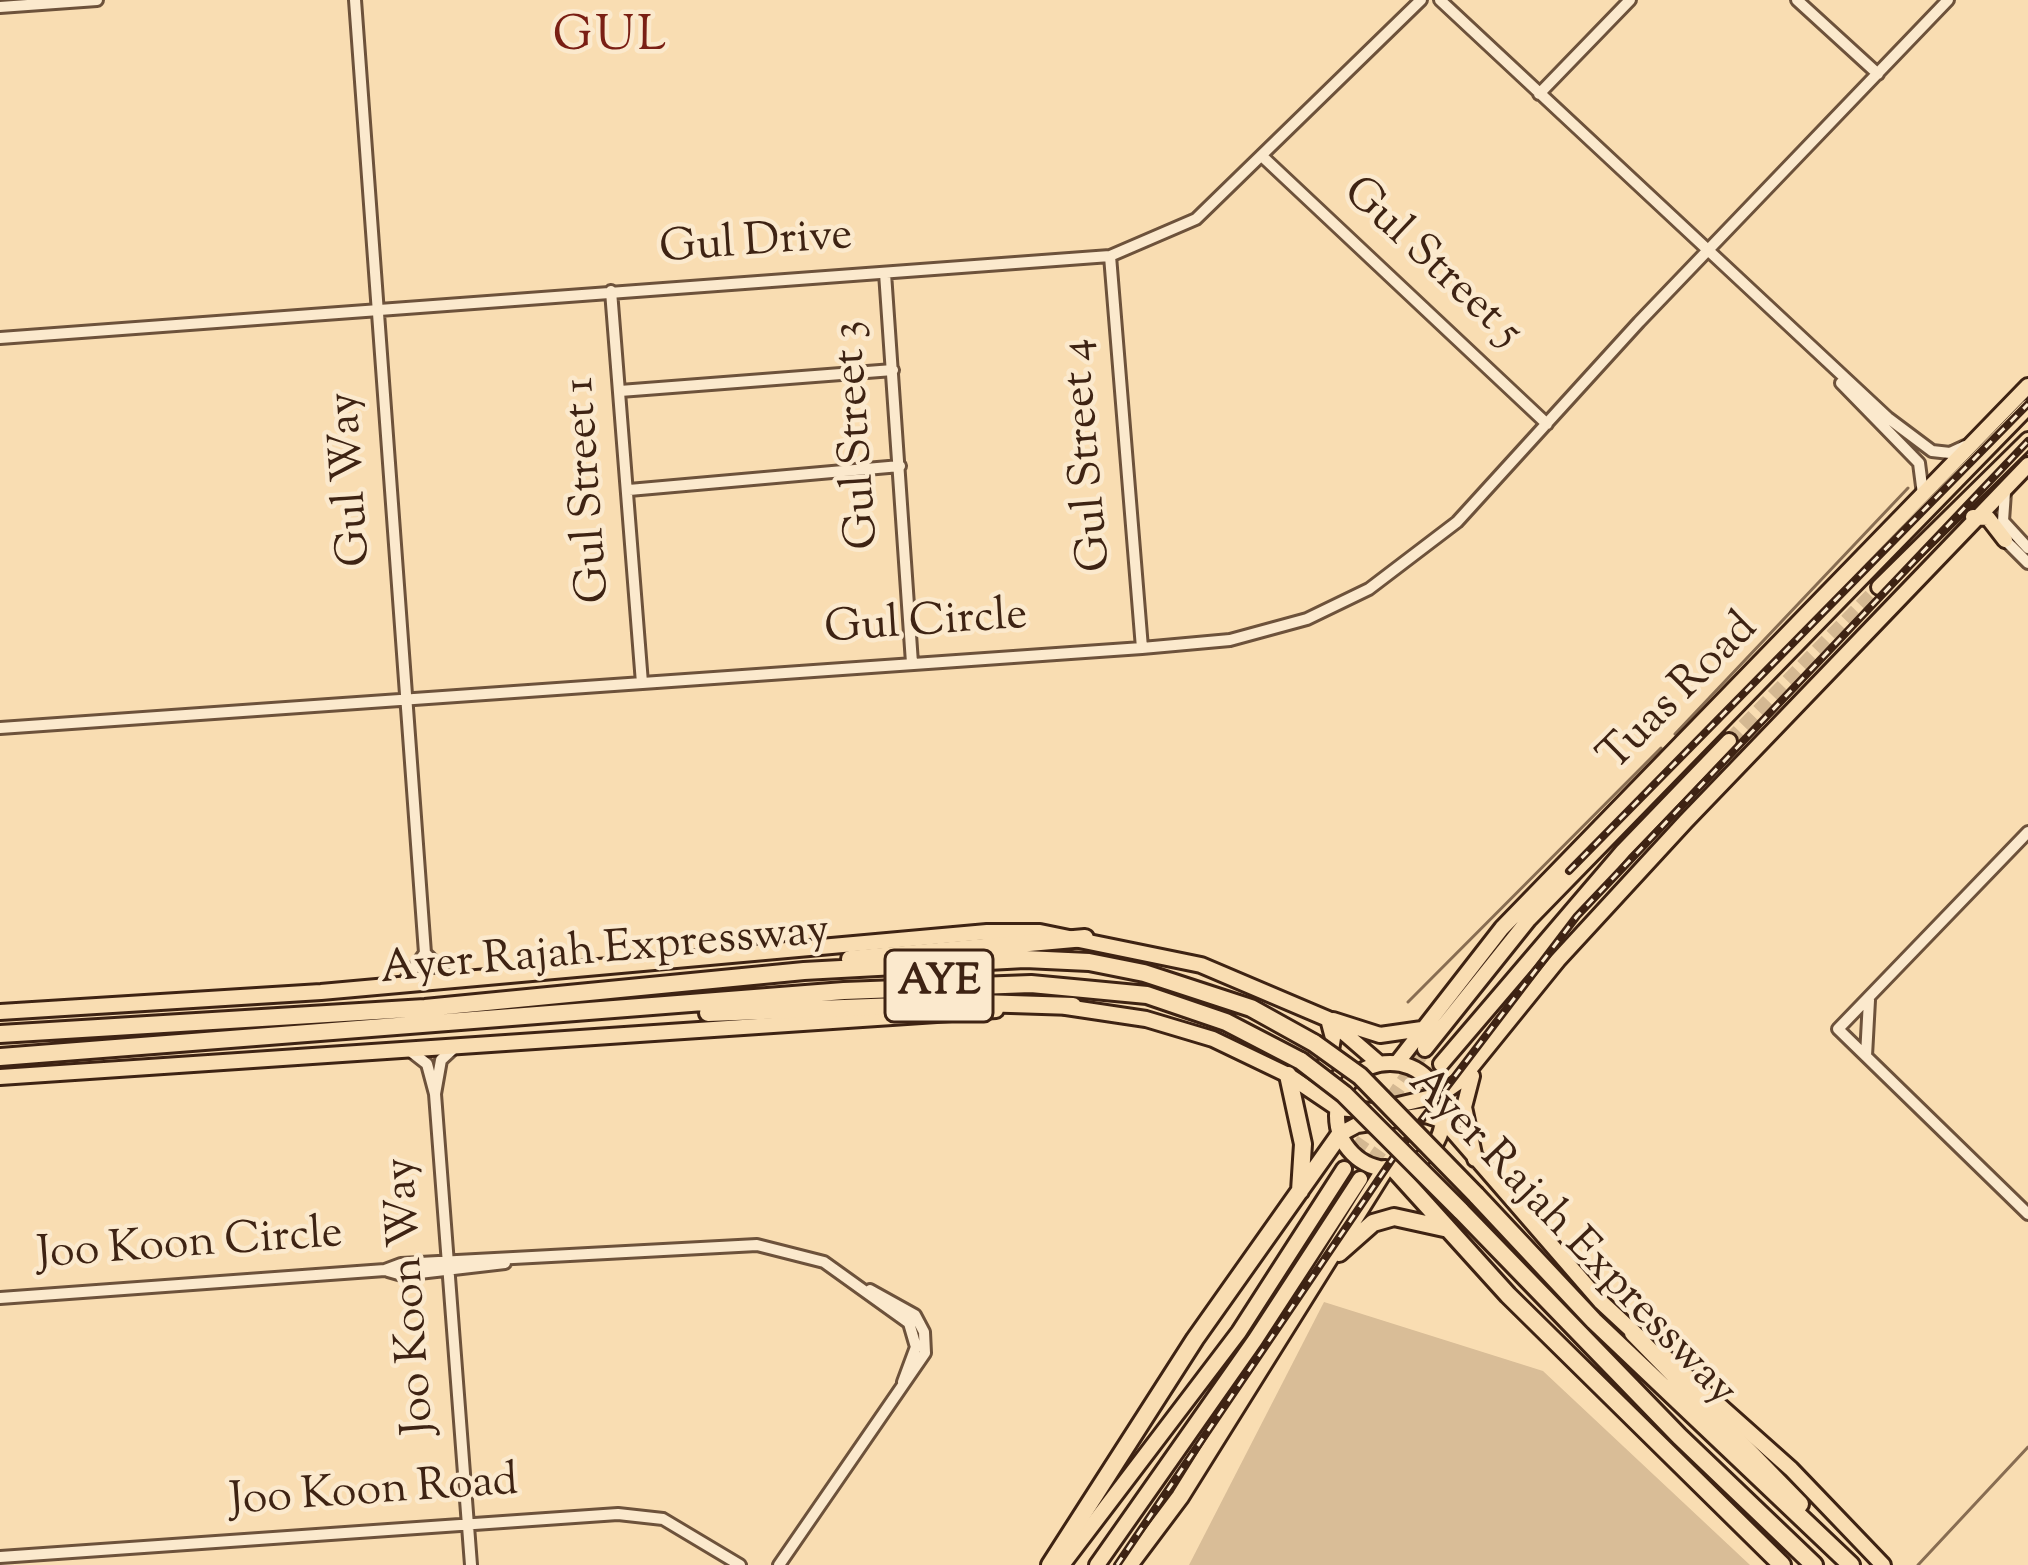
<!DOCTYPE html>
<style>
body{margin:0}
canvas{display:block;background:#f9ddb2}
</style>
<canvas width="2028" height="1565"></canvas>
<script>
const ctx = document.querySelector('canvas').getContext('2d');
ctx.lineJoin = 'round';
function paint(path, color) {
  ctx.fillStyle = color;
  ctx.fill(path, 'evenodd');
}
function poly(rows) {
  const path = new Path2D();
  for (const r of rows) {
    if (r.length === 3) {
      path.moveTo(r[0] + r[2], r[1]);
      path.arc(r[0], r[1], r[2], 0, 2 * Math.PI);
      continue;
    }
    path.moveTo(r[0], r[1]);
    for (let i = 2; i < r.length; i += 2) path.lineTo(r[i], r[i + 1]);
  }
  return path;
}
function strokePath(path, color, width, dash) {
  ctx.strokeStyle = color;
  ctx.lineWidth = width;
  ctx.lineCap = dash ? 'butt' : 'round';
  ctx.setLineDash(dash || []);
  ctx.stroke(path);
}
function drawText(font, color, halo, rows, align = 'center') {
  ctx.font = font + ' "Sorts Mill Goudy",serif';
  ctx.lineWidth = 9;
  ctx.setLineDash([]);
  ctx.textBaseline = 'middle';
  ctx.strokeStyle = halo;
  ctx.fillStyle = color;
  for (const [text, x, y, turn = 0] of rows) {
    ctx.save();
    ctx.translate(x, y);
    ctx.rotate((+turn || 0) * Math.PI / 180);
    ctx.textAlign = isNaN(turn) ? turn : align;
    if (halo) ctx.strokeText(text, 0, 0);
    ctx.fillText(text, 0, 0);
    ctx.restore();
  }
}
const green = poly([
 [1324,1302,1543,1371,1750,1565,1189,1565]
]);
const stream = poly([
 [1675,734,1908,488],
 [1408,1002,1661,748],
 [1918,1565,2028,1447]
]);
const majorTunnel = poly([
 [1729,741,1879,587],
 [1344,1169,1425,1049],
 [1360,1179,1441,1064]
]);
const minor = poly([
 [355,0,425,953,404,982],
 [1440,0,1888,418,1932,451,1950,453,1965,446],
 [1797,0,1878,74],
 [0,7,97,0],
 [1539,94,1630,0],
 [1264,158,1547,424],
 [1110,256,1142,648],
 [885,273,912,663],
 [611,291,642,683],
 [0,338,1110,256,1196,219,1421,0],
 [1841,383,1919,463,1923,494],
 [620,391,893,370],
 [629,490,900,466],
 [2005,492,2003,521,2028,548],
 [2005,540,2028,563],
 [0,728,1142,648,1230,640,1307,619,1369,589,1457,522,1639,322,1948,0],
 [2028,832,1838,1029,2028,1214],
 [425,953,452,979],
 [409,1050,427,1064,435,1094,471,1565],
 [1866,1056,1869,1000],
 [435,1094,441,1060,454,1048],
 [388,1271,402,1275,505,1263],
 [0,1298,385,1270,401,1264,757,1245,824,1262,909,1323,916,1347,903,1382],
 [0,1557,618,1514,663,1519,740,1565],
 [779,1565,925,1353,924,1332,915,1315,870,1290]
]);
const major = poly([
 [1973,517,1988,518,2005,540],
 [1879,587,2028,440],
 [1066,1007,1146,1019,1213,1039,1288,1075,1337,1108,1373,1111,1440,1095,1460,1081,1558,960,1686,821,2028,465],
 [0,1012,321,992,987,932,1040,932,1201,965,1328,1019,1380,1064],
 [1333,1020,1380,1035,1422,1029],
 [1425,1049,1529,919,2028,407],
 [1390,1116,53],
 [1397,1063,1502,928,2028,386],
 [1441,1064,1623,851,1729,741],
 [1311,1073,1329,1063,1333,1038,1328,1019],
 [1472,1076,1464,1107,1475,1159],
 [0,1077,996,1010],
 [1444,1121,1600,1301,1641,1339],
 [1340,1134,1357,1125,1426,1115,1444,1121],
 [1664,1356,1791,1469,1883,1565],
 [1062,1565,1239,1332,1344,1169],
 [1097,1565,1255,1340,1360,1179]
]);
const highway = poly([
 [850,959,1085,938],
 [708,1013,980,1003,1073,1006],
 [0,1034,425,1008,804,971,1025,959,1089,962,1144,973,1251,1008,1314,1043],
 [0,1057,844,991,1031,984,1147,995,1226,1022,1301,1061],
 [1288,1075,1303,1144,1300,1191],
 [1394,1169,1508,1295,1782,1565],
 [1476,1195,1594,1321,1851,1565],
 [1460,1210,1679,1436,1814,1565],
 [1339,1253,1373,1223,1394,1217,1444,1228],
 [1633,1333,1800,1504],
 [1050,1565,1195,1339,1340,1134],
 [1129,1565,1180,1497,1385,1169]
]);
const rail = poly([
 [1569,871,2028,404],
 [1117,1565,1395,1155,1577,916,2028,441]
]);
const highwayBridge = poly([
 [1314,1043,1360,1076,1476,1195],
 [1301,1061,1344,1094,1460,1210]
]);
const shields = [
 [939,986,108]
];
const shieldNames = [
 ["AYE",939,986]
];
const streetNames = [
 ["Gul Drive",756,246,-4],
 ["Gul Street 5",1430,265,43],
 ["Gul Street 3",860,435,-94],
 ["Gul Street 4",1090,455,-95],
 ["Gul Way",354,479,-94],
 ["Gul Street 1",591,490,-94],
 ["Gul Circle",926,626,-4],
 ["Tuas Road",1681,695,-45],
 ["Ayer Rajah Expressway",605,954,-5],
 ["Ayer Rajah Expressway",1570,1239,46],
 ["Joo Koon Circle",190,1248,-4],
 ["Joo Koon Way",414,1296,-94],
 ["Joo Koon Road",374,1495,-4]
];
const neighbourhoodNames = [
 ["GUL",611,41]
];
paint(green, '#d9bd97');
strokePath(stream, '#886d52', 3);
strokePath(majorTunnel, '#d4b892', 14, [14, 7]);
strokePath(minor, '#6d523b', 16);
strokePath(major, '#3e2313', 20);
strokePath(highway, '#3e2313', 22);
strokePath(minor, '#fbe9cd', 10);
strokePath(major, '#f9ddb2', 14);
strokePath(highway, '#f9ddb2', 16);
strokePath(rail, '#3e2313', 8);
strokePath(rail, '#fbe9cd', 3, [9]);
strokePath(highwayBridge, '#3e2313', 22, []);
strokePath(highwayBridge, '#f9ddb2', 16);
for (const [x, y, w] of shields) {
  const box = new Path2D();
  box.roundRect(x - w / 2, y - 36, w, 72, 9);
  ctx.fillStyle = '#fbe9cd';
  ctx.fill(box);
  strokePath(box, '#3e2313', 3);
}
drawText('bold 42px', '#3e2313', null, shieldNames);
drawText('45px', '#3e2313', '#fbe9cd', streetNames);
ctx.letterSpacing = '3px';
drawText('48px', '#7a1f14', '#fbe9cd', neighbourhoodNames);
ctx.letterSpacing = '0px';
</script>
